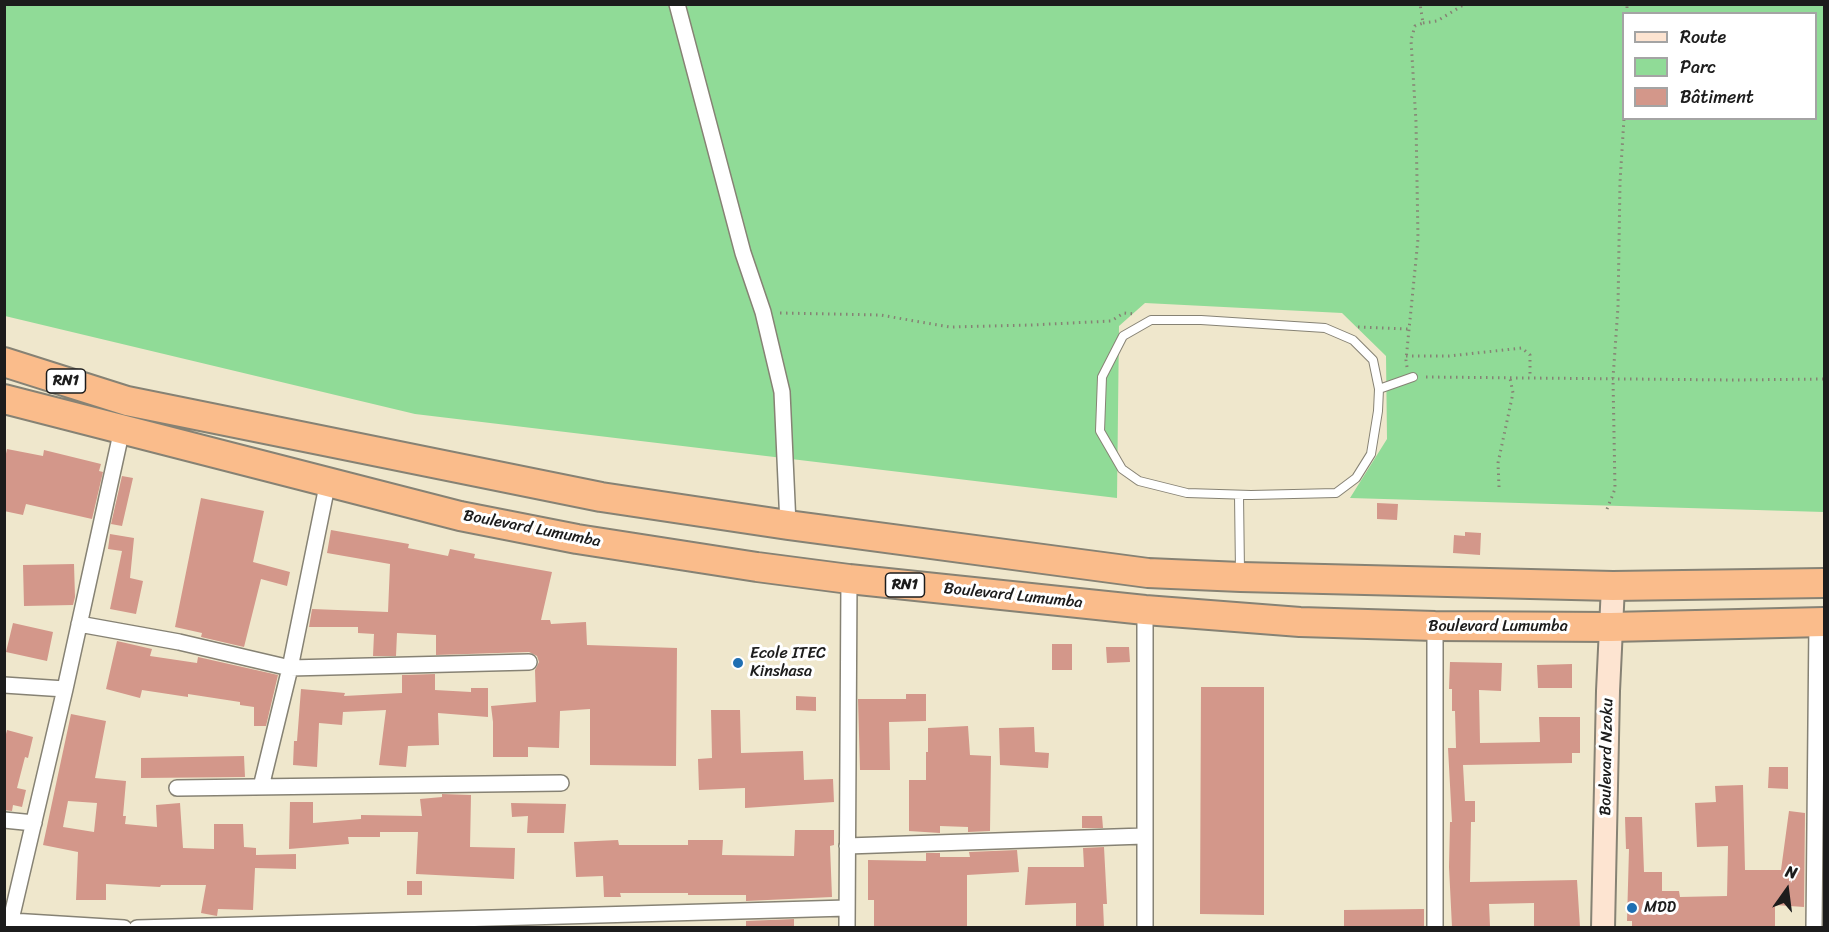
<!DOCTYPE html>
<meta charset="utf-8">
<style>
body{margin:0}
#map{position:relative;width:1829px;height:932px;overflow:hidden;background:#efe7cc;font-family:Sriracha,sans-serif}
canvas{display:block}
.frame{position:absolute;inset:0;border:6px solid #1c1c1c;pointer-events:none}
.legend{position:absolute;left:1622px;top:12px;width:195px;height:108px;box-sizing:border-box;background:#fff;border:2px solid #a4a4a4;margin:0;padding:8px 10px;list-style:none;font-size:18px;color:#1c1c1c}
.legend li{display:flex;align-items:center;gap:12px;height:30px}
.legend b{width:30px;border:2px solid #a4a4a4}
.north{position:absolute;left:1757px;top:860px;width:60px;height:60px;-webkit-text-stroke:4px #fff;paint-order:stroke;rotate:14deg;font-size:16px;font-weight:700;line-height:24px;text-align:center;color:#1c1c1c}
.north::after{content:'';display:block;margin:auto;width:21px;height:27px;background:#1c1c1c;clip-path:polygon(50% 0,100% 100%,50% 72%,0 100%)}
</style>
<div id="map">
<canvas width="1829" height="932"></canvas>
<div class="frame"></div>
<ul class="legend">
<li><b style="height:8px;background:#fde4d1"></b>Route</li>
<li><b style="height:16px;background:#90db97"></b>Parc</li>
<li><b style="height:16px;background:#d3978a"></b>Bâtiment</li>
</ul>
<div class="north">N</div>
</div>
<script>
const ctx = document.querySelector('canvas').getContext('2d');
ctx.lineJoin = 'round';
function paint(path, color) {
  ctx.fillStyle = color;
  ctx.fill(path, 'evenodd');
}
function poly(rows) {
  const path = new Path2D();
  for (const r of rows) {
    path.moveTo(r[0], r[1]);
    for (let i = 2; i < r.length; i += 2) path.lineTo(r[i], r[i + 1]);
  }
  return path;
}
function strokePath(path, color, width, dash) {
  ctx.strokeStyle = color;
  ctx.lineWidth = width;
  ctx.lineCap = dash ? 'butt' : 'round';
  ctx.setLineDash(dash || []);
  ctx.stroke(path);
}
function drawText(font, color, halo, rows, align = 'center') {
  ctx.font = font + ' Sriracha,sans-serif';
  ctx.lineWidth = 6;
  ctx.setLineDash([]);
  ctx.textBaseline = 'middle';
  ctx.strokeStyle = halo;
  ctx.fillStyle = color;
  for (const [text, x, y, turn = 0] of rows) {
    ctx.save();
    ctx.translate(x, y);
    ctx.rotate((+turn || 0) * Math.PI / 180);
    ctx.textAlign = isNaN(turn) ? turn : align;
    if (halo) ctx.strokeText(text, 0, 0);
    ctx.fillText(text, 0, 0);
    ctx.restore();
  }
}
const green = poly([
 [5,5,1824,5,1824,512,1350,498,1387,439,1386,356,1342,313,1145,303,1119,326,1117,498,415,414,5,316],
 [1624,14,1816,14,1816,118,1624,118]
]);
const building = poly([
 [7,449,43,456,44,450,101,464,99,471,103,472,92,519,26,504,23,515,4,511,4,463],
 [122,476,133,478,122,526,111,524],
 [201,498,264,511,253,562,290,572,287,586,261,579,244,647,201,637,202,633,175,627],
 [1377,503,1398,504,1397,520,1377,519],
 [331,530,409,544,408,548,448,556,450,549,475,554,474,558,552,572,541,620,550,620,551,624,586,622,587,645,677,648,676,766,590,765,590,709,560,711,559,748,528,747,528,757,493,757,493,722,491,706,536,702,535,670,539,662,537,656,529,652,436,655,436,635,397,633,396,656,373,656,374,634,358,633,358,627,309,627,312,609,388,612,390,564,327,553],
 [1465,532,1481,533,1480,555,1453,553,1454,535,1465,536],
 [110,534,134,538,130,578,143,581,136,614,110,609,122,551,108,549],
 [74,564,75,597,73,605,24,606,23,565],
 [13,623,53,632,47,661,6,652],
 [117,641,152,649,150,656,197,663,198,657,278,675,266,726,254,726,254,707,240,705,240,702,188,694,188,697,142,690,140,698,106,689],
 [1052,644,1072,644,1072,670,1052,670],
 [1106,647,1129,647,1130,662,1107,663],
 [1450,662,1502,663,1501,691,1479,690,1480,743,1540,742,1539,717,1580,717,1580,753,1572,753,1572,763,1463,765,1465,801,1475,801,1475,822,1471,822,1470,882,1577,880,1580,927,1534,927,1534,903,1489,904,1490,926,1452,927,1449,867,1450,822,1452,822,1448,748,1456,748,1455,711,1452,711,1452,689,1449,689],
 [1572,664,1572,688,1538,688,1537,665],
 [435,674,435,690,471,692,471,688,488,688,488,717,438,713,439,745,408,746,406,767,379,765,386,710,343,712,342,725,319,723,317,767,293,765,294,741,297,741,301,689,345,693,344,696,402,693,402,675],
 [1201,687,1264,687,1264,915,1200,914],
 [906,694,926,694,926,721,889,722,890,770,860,770,858,699,906,699],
 [796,696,816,697,816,711,796,710],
 [711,710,740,710,741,753,803,751,804,780,833,779,834,802,745,808,745,788,699,790,698,759,712,758],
 [71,714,106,721,95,778,126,781,123,816,126,816,125,824,157,827,156,805,180,803,183,848,214,849,214,824,243,824,244,847,256,848,256,855,296,854,296,869,255,868,253,910,218,909,217,916,201,913,206,885,161,885,160,887,106,884,106,900,76,900,78,852,43,845],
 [68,801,97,803,94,832,63,827],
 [968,726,970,755,991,756,990,831,968,832,968,827,940,826,940,833,909,831,909,780,926,780,926,752,928,752,928,728],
 [1034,727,1035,752,1049,753,1048,768,1000,765,999,728],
 [7,730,33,737,28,758,25,757,17,788,26,790,22,807,13,805,12,811,4,810,4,742],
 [244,756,245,777,141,778,141,758],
 [1769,767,1788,767,1788,789,1768,788],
 [1743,785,1745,870,1781,870,1789,811,1805,813,1804,907,1775,905,1775,927,1632,927,1632,921,1627,921,1629,849,1626,849,1625,817,1642,817,1644,872,1662,872,1662,891,1679,891,1680,897,1727,896,1728,846,1697,847,1695,803,1716,802,1715,786],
 [442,794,471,795,470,847,515,848,514,879,416,874,418,832,380,832,380,837,348,837,349,844,289,849,290,802,313,802,313,823,361,819,361,815,422,816,420,799,442,797],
 [511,803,566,804,564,833,527,833,528,816,512,817],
 [1082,816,1102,816,1103,828,1082,828],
 [795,830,834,830,834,845,830,846,832,897,746,901,746,895,688,895,688,893,620,893,621,897,604,897,603,876,576,877,574,842,618,840,619,845,688,845,688,840,723,840,722,855,794,856],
 [1104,847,1107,904,1103,904,1104,927,1076,927,1076,903,1025,905,1028,867,1084,867,1083,848],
 [1017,850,1019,872,967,875,967,927,874,927,874,900,868,900,868,860,926,861,926,853,940,853,940,857,970,857,969,852],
 [407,881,422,881,422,895,407,895],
 [1424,909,1424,927,1344,927,1344,910],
 [794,919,794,927,746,927,746,921]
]);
const path = poly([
 [1627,14,1627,4],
 [1423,23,1437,21,1465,4],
 [780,313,880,315,950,327,1031,325,1111,321,1124,313,1136,314],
 [1358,327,1409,329],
 [1406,356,1449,356,1522,348,1530,355,1530,378],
 [1407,367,1406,360,1418,239,1416,122,1411,40,1415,26,1423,23,1420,4],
 [1426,377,1733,380,1824,379],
 [1499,487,1498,463,1513,393,1510,378],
 [1607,509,1615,489,1613,378,1618,307,1620,182,1624,118]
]);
const lane = poly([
 [1379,389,1373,360,1353,340,1325,328,1201,320,1151,320,1123,336,1102,377,1100,431,1122,469,1139,481,1187,493,1251,495,1336,493,1356,478,1371,454,1378,411,1379,389,1413,377],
 [1239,495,1240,572]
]);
const street = poly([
 [677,4,743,253,763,312,782,392,788,525],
 [79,624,179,642,290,668,529,662],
 [4,685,65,689],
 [261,787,290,668,328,481],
 [177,788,561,783],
 [4,820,34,823],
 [847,846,1144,836],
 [11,921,124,928],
 [9,928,65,689,122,429],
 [137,928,847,908],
 [847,928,849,579],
 [1145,928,1145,610],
 [1435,928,1435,626],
 [1814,928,1817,622]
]);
const secondary = poly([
 [1603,928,1608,691,1613,586]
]);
const highway = poly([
 [4,362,127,401,601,497,788,525,1148,573,1241,577,1613,586,1824,583],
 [4,399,460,516,577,539,757,567,849,579,1145,610,1300,622,1435,626,1611,627,1824,622]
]);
const markers = [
 [738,663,6,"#1f6fb2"],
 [1632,908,6,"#1f6fb2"]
];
const shields = [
 [66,381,39],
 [905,585,39]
];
const shieldNames = [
 ["RN1",66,381],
 ["RN1",905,585]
];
const streetNames = [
 ["Boulevard Lumumba",532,529,11],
 ["Boulevard Lumumba",1013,596,6],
 ["Boulevard Lumumba",1498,627],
 ["Boulevard Nzoku",1607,757,-89]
];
const poiNames = [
 ["Ecole ITEC",750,654],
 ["Kinshasa",750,672],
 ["MDD",1644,908]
];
paint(green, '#90db97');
paint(building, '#d3978a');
strokePath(lane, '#868274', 10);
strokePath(street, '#868274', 18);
strokePath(secondary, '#868274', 26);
strokePath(highway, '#868274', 32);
strokePath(path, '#868274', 3, [1.5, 4.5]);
strokePath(lane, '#fff', 8);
strokePath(street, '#fff', 15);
strokePath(secondary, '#fde4d1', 22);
strokePath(highway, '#fabc8b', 28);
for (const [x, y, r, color] of markers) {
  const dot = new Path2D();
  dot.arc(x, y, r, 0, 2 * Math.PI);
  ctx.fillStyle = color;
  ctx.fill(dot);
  strokePath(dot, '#fff', 2);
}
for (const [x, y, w] of shields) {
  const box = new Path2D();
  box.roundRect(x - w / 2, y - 12, w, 24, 4.5);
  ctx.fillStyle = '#fff';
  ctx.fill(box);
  strokePath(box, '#1c1c1c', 1.5);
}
drawText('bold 15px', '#1c1c1c', null, shieldNames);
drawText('16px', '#1c1c1c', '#fff', streetNames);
drawText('16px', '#1c1c1c', '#fff', poiNames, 'left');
</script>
